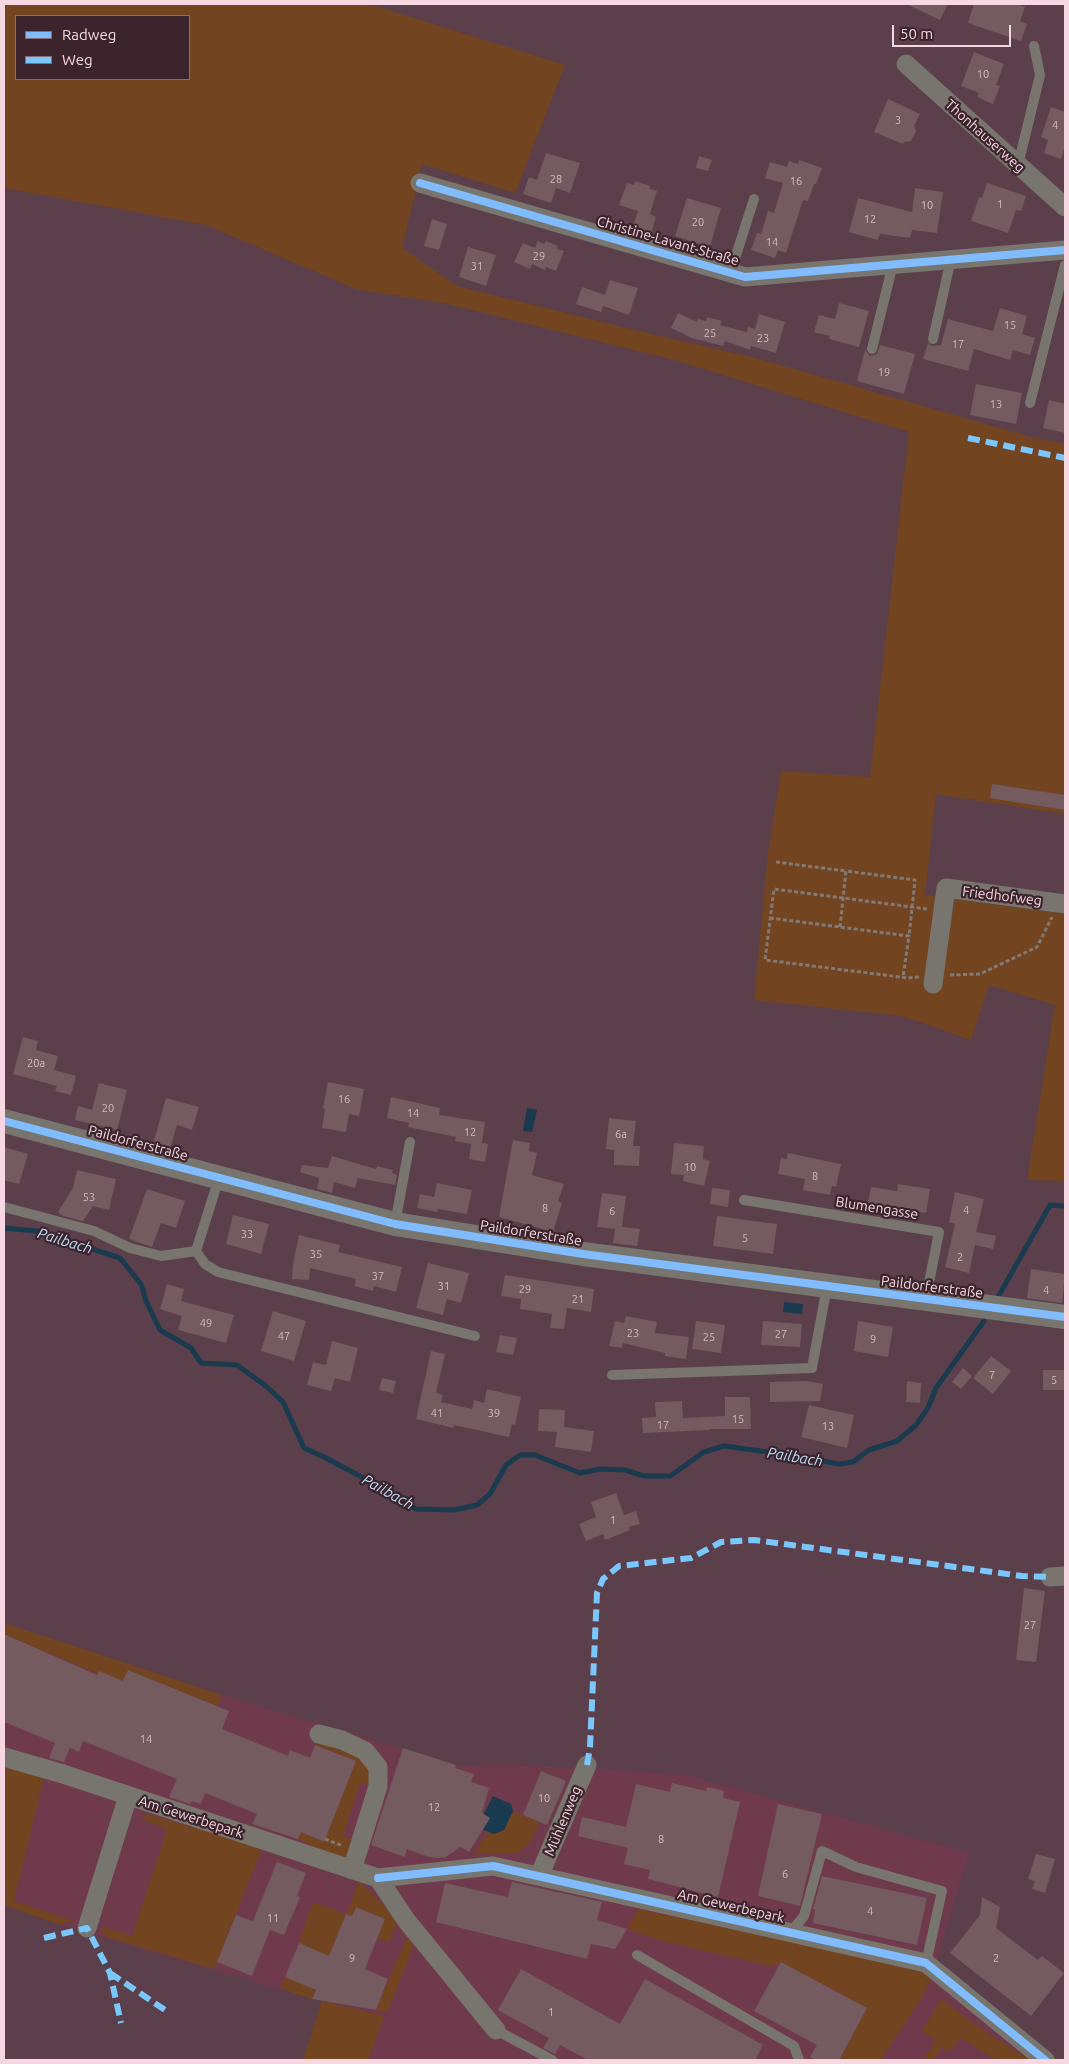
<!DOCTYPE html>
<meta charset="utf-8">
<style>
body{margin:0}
#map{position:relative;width:1069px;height:2064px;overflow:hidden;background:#5b3f4a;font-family:Ubuntu,sans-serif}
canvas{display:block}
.frame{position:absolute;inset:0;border:5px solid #f7d7e1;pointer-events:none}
.legend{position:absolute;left:15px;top:15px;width:175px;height:65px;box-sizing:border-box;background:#3c242c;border:1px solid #876c74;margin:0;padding:6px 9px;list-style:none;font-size:15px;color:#f7d7e1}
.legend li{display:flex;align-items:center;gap:10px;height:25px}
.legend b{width:25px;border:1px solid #876c74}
.scale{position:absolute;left:892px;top:25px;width:119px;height:22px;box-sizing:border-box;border:2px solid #f7d7e1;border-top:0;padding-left:6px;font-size:15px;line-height:18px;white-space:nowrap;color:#f7d7e1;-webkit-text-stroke:4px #3c242c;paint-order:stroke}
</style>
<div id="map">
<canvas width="1069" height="2064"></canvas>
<div class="frame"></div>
<ul class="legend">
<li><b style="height:6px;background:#80bcff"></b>Radweg</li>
<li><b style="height:6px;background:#7ac7fe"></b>Weg</li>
</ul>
<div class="scale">50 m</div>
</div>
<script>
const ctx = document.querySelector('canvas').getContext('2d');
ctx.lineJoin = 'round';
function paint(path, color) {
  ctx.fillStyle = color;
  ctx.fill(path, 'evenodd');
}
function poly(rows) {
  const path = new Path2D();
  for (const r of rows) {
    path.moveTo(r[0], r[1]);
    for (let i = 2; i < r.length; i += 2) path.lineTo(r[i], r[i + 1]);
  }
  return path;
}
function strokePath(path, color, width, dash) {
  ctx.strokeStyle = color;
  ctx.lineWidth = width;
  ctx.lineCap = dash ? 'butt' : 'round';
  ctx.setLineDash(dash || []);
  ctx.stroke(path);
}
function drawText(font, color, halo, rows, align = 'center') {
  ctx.font = font + ' Ubuntu,sans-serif';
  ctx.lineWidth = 4.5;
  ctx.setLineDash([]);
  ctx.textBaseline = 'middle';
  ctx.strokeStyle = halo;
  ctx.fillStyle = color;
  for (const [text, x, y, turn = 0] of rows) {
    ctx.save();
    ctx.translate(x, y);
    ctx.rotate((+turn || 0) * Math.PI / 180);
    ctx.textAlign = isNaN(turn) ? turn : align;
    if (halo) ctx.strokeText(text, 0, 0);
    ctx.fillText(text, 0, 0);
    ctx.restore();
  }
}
const built = poly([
 [4,1623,222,1695,456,1765,533,1766,691,1775,704,1780,969,1853,936,1963,1045,2060,368,2060,383,2016,322,2001,57,1924,4,1905]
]);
const green = poly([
 [4,4,369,4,565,65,515,193,422,164,402,248,457,286,651,334,756,358,1031,437,1065,444,1065,814,936,794,925,895,1065,914,1065,1181,1027,1180,1055,1005,989,985,971,1040,902,1016,754,1000,768,853,781,771,870,777,909,432,674,360,448,304,356,289,206,225,4,188],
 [16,16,189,16,189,79,16,79],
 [4,1623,222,1695,217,1706,128,1670,122,1684,4,1634],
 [322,1740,360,1756,368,1767,372,1779,372,1786,360,1783,343,1836,355,1840,347,1859,322,1851,298,1839,301,1832,324,1841,356,1761,315,1744],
 [4,1765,44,1777,14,1901,74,1921,57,1924,4,1905],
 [513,1811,540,1822,529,1844,515,1854,475,1853,487,1833,494,1834,504,1830],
 [148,1814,262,1848,214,1969,104,1936,101,1926,132,1936,167,1829,141,1819],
 [359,1881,398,1919,389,1942,377,1938,385,1919,356,1907,352,1916,346,1914,312,1999,281,1989,285,1977,322,1953,299,1943,313,1902,346,1914],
 [638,1909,910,1967,932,1977,925,1992,881,2060,839,2060,867,2008,781,1962,771,1966,662,1941,627,1929],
 [407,1937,414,1944,387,2013,376,2010],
 [941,1999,984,2031,1030,2060,996,2060,961,2038,949,2052,942,2047,933,2060,923,2060,936,2041,922,2031],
 [322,2001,384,2016,368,2060,303,2060]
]);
const water = poly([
 [527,1108,537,1110,532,1132,523,1131],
 [784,1302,803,1304,802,1314,783,1312],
 [493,1796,511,1804,513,1811,504,1830,494,1834,477,1827]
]);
const stream = poly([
 [4,1228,37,1231,120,1258,141,1284,146,1301,160,1330,191,1348,201,1363,237,1365,266,1386,283,1402,304,1448,324,1457,388,1491,416,1509,454,1510,477,1505,490,1494,506,1465,520,1455,535,1455,580,1473,601,1469,625,1470,644,1476,670,1476,704,1452,724,1446,790,1455,839,1464,853,1462,869,1450,897,1441,916,1425,928,1408,936,1388,984,1321],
 [998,1297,1050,1205,1065,1206]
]);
const building = poly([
 [906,4,948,4,940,20],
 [974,4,1016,4,1025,7,1020,21,1027,24,1021,41,968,23],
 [974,52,1004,64,996,85,1000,86,993,104,977,97,979,93,961,86],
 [888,99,920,114,914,126,916,131,911,141,904,142,903,144,874,132],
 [1051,107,1065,112,1065,146,1061,159,1044,153,1048,140,1041,137],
 [546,153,580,163,570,193,556,188,551,203,523,194,529,177,537,180],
 [699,156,712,160,708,171,696,168],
 [799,160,822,168,816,184,814,184,808,201,803,200,786,253,778,250,775,258,751,250,757,233,761,234,768,211,774,213,783,183,765,178,770,162,787,167,789,161,798,164],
 [635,181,650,186,650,189,657,191,650,214,656,217,651,233,633,227,638,211,619,205,627,183,634,185],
 [987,183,1026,196,1021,211,1016,210,1008,233,971,221,979,197,982,198],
 [915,188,943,192,937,233,912,230,910,238,880,234,878,240,849,232,858,198,912,212],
 [687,198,721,208,710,247,675,236],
 [432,219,447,224,439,250,424,246],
 [538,241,544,244,546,241,558,246,557,249,564,251,556,271,546,267,545,270,532,264,530,269,514,262,523,243,535,248],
 [468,247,496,255,486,286,459,277],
 [610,280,638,288,629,315,603,306,601,312,576,304,582,287,605,295],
 [839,303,869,311,859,347,829,339,830,336,814,332,819,315,835,319],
 [1000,308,1027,316,1022,334,1035,338,1030,355,1013,350,1010,360,974,349,968,371,923,359,928,343,932,346,941,345,948,319,993,331],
 [678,313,697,322,698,319,706,321,707,317,722,321,720,325,747,332,748,327,755,329,759,314,785,322,776,353,751,346,750,350,725,341,723,346,692,338,671,328],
 [867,342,865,350,870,356,877,354,880,345,915,354,904,394,857,381],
 [976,384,1022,393,1016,424,970,415],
 [1049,400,1065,404,1065,433,1043,428],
 [992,784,1065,795,1065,810,990,798],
 [23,1037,38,1041,36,1050,58,1056,54,1070,76,1076,71,1095,55,1091,57,1086,13,1074],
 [328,1082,364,1089,359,1116,349,1114,346,1132,322,1128,325,1109,323,1108],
 [99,1083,127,1090,117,1130,75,1120,78,1106,92,1110],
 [391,1097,440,1108,439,1115,485,1122,482,1143,488,1144,485,1162,469,1159,471,1144,455,1141,456,1137,408,1127,409,1123,387,1118],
 [166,1098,199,1107,192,1130,177,1125,170,1149,153,1144],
 [609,1118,636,1121,633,1146,640,1146,639,1166,614,1165,614,1150,606,1149],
 [513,1140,530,1143,529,1151,537,1153,532,1175,564,1184,558,1201,562,1203,553,1232,499,1217],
 [674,1143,704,1146,703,1159,710,1161,704,1186,683,1181,684,1175,671,1174],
 [4,1147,28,1154,19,1184,4,1180],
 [788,1153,841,1164,836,1187,832,1186,830,1195,803,1190,805,1179,778,1174,781,1158,787,1159],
 [332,1156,376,1169,377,1166,393,1170,392,1173,397,1175,395,1185,358,1178,355,1188,334,1182,332,1193,317,1189,319,1178,300,1172,302,1165,328,1168],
 [77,1170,116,1179,109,1210,93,1206,83,1221,63,1216,58,1212,73,1188],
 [437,1183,472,1190,467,1214,438,1209,437,1212,417,1208,420,1194,434,1197],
 [898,1184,930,1189,926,1213,868,1203,871,1187,897,1191],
 [712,1188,730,1190,728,1207,710,1204],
 [147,1189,185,1201,176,1228,161,1223,152,1247,129,1239],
 [955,1192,984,1199,976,1232,996,1236,993,1249,975,1245,969,1273,945,1267,955,1224,949,1222],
 [602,1193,626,1196,622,1227,640,1229,637,1246,613,1243,615,1229,597,1227],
 [233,1215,269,1224,261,1254,226,1244],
 [717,1216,777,1224,773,1254,713,1246],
 [299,1235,340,1245,338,1252,402,1267,396,1292,374,1286,373,1291,354,1286,356,1279,310,1268,309,1280,292,1279,293,1264],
 [428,1263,469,1273,461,1303,447,1299,443,1315,416,1308],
 [1031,1269,1065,1274,1062,1303,1027,1298],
 [505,1275,594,1289,591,1312,567,1308,564,1329,550,1328,552,1314,520,1309,521,1299,501,1296],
 [167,1284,184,1289,181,1301,234,1315,226,1343,178,1330,182,1316,160,1309],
 [273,1311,306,1321,294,1361,261,1351],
 [626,1316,657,1322,655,1333,689,1337,686,1359,665,1356,665,1353,623,1343,622,1348,609,1346,615,1321,624,1323],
 [696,1321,725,1325,721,1353,692,1349],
 [763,1321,802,1324,800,1347,761,1345],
 [858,1321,893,1327,888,1357,854,1351],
 [500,1335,517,1338,513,1355,496,1352],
 [332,1341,358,1348,350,1382,335,1378,331,1391,307,1385,313,1362,326,1365],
 [431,1351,445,1354,436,1393,443,1395,441,1402,472,1409,474,1400,484,1403,487,1389,521,1397,515,1425,512,1424,509,1437,454,1425,453,1428,416,1419],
 [991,1356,1011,1371,993,1394,973,1378],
 [963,1368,972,1376,961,1389,952,1382],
 [1043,1370,1065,1370,1065,1390,1043,1390],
 [382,1378,396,1381,393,1393,379,1390],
 [807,1381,823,1384,820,1401,770,1402,770,1382],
 [907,1381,921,1383,920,1403,906,1402],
 [725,1397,750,1397,751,1429,710,1429,710,1430,643,1433,642,1418,656,1417,655,1402,682,1401,683,1418,725,1416],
 [809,1405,854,1415,847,1448,801,1437],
 [539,1409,565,1410,564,1427,594,1431,591,1452,555,1447,557,1432,538,1431],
 [616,1493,624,1515,636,1511,640,1524,629,1527,630,1530,605,1540,603,1534,586,1541,579,1524,596,1517,591,1502],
 [1024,1588,1045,1591,1036,1662,1016,1660],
 [4,1634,97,1675,99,1671,123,1681,128,1670,229,1711,222,1729,288,1756,290,1750,310,1758,315,1745,356,1761,324,1842,301,1832,298,1839,252,1824,257,1814,205,1793,201,1804,192,1801,190,1804,169,1797,177,1779,83,1741,79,1752,70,1748,64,1762,49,1758,55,1743,4,1722],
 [403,1748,456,1765,455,1768,474,1774,471,1782,489,1788,482,1813,490,1818,469,1852,460,1847,446,1857,438,1858,429,1857,407,1849,405,1857,371,1845],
 [541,1771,566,1781,547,1825,523,1815],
 [672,1783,706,1791,707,1787,724,1791,723,1798,740,1802,718,1897,648,1879,650,1870,624,1864,628,1848,578,1836,582,1817,626,1827,636,1784,670,1792],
 [778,1804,822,1814,800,1906,758,1896],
 [1036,1854,1055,1859,1045,1893,1032,1889,1035,1881,1028,1879],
 [277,1862,306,1873,297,1896,300,1897,284,1935,270,1930,252,1976,217,1962,236,1915,253,1921],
 [822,1876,927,1898,917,1945,813,1923,815,1909,813,1909],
 [512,1882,602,1902,597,1920,627,1929,615,1949,591,1944,587,1959,436,1922,445,1883,508,1897],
 [982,1897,1000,1907,996,1928,1038,1960,1042,1956,1064,1973,1031,2016,950,1953,980,1915],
 [356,1907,385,1919,365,1969,388,1979,376,2010,312,1999,316,1990,285,1977,299,1943,329,1956,346,1914,352,1916],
 [781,1962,867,2008,839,2060,817,2060,810,2057,817,2045,754,2011],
 [521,1969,620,2024,645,1979,763,2045,755,2060,588,2060,560,2045,555,2054,543,2048,549,2038,498,2010]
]);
const path = poly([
 [776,862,846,871],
 [770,918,909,936,903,977],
 [840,927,846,871,915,880,909,936],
 [950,975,980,974,1037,947,1052,917],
 [919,977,908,978,765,960,774,889,927,909],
 [325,1839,343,1846]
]);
const service = poly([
 [1018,165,1040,75,1034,46],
 [731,271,754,199],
 [933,339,951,259],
 [872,349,893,264],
 [1030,403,1065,265],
 [219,1178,196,1251,205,1264,218,1272,475,1336],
 [744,1200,939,1232,926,1298],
 [4,1207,94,1231,130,1248,161,1256,196,1251],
 [395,1224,410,1142],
 [612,1375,812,1368,827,1286],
 [790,1933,804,1916,822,1851,856,1867,942,1891,926,1963],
 [637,1955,794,2046,799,2060],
 [496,2030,552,2060]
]);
const minor = poly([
 [906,64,1065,207],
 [420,183,745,277,1065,250],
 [933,984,946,888,1065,904],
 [1050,1577,1065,1576],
 [319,1734,342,1740,365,1751,378,1767,378,1786,352,1870],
 [4,1757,63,1774,378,1878,406,1920,496,2030],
 [539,1876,587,1765],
 [378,1878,493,1866,926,1963,1045,2060],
 [87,1928,128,1796]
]);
const tertiary = poly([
 [4,1121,395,1224,583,1254,1065,1317]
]);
const quiet = poly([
 [968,438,1065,458],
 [587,1765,590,1747,597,1593,603,1579,619,1566,691,1558,721,1542,754,1540,1022,1576,1050,1577],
 [44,1938,87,1928,110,1973,121,2023],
 [110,1973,165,2010]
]);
const cycleway = poly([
 [420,183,745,277,1065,250],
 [4,1121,395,1224,583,1254,1065,1317],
 [378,1878,493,1866,926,1963,1045,2060]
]);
const numberNames = [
 ["10",983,74],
 ["3",898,120],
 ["4",1055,125],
 ["28",556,179],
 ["16",796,181],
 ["1",1000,204],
 ["10",927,205],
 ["12",870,219],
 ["20",698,222],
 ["14",772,242],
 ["29",539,256],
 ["31",477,266],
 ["15",1010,325],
 ["25",710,333],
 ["23",763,338],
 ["17",958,344],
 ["19",884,372],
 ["13",996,404],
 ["20a",36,1063],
 ["16",344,1099],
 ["20",108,1108],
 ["14",413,1113],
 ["12",470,1132],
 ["6a",621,1134],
 ["10",690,1167],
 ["8",815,1176],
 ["53",89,1197],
 ["8",545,1208],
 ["4",966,1210],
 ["6",612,1211],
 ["33",247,1234],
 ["5",745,1238],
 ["35",316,1254],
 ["2",960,1257],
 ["37",378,1276],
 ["31",444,1286],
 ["29",525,1289],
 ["4",1046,1290],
 ["21",578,1299],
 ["49",206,1323],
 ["23",633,1333],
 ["27",781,1334],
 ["47",284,1336],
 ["25",709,1337],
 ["9",873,1339],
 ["7",992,1375],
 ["5",1054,1380],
 ["41",437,1413],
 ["39",494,1413],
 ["15",738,1419],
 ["17",663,1425],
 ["13",828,1426],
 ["1",613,1520],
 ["27",1030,1625],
 ["14",146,1739],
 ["10",544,1798],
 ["12",434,1807],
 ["8",661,1839],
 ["6",785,1874],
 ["4",870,1911],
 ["11",273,1918],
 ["9",352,1958],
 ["2",996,1958],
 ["1",551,2012]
];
const streetNames = [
 ["Thonhauserweg",985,136,42],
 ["Christine-Lavant-Straße",668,241,16],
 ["Friedhofweg",1002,896,7],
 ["Paildorferstraße",138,1143,15],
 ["Blumengasse",877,1208,9],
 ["Paildorferstraße",531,1233,9],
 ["Paildorferstraße",932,1287,7],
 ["Am Gewerbepark",191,1817,18],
 ["Mühlenweg",563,1821,-67],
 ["Am Gewerbepark",731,1906,13]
];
const waterNames = [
 ["Pailbach",65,1241,17],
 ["Pailbach",795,1457,9],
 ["Pailbach",388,1492,29]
];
paint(built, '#703a4d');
paint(green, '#734420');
paint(water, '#193a4f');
strokePath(stream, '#193a4f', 5);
paint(building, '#735b60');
strokePath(path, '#817a77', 3, [4, 2.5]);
strokePath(service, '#77756e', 10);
strokePath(minor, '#77756e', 19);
strokePath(tertiary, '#77756e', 24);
strokePath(quiet, '#7ac7fe', 6, [12, 6]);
strokePath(cycleway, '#80bcff', 8);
drawText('11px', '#d6b8c1', null, numberNames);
drawText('14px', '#f7d7e1', '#3c242c', streetNames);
drawText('italic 15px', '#b9ddf6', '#3c242c', waterNames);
</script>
